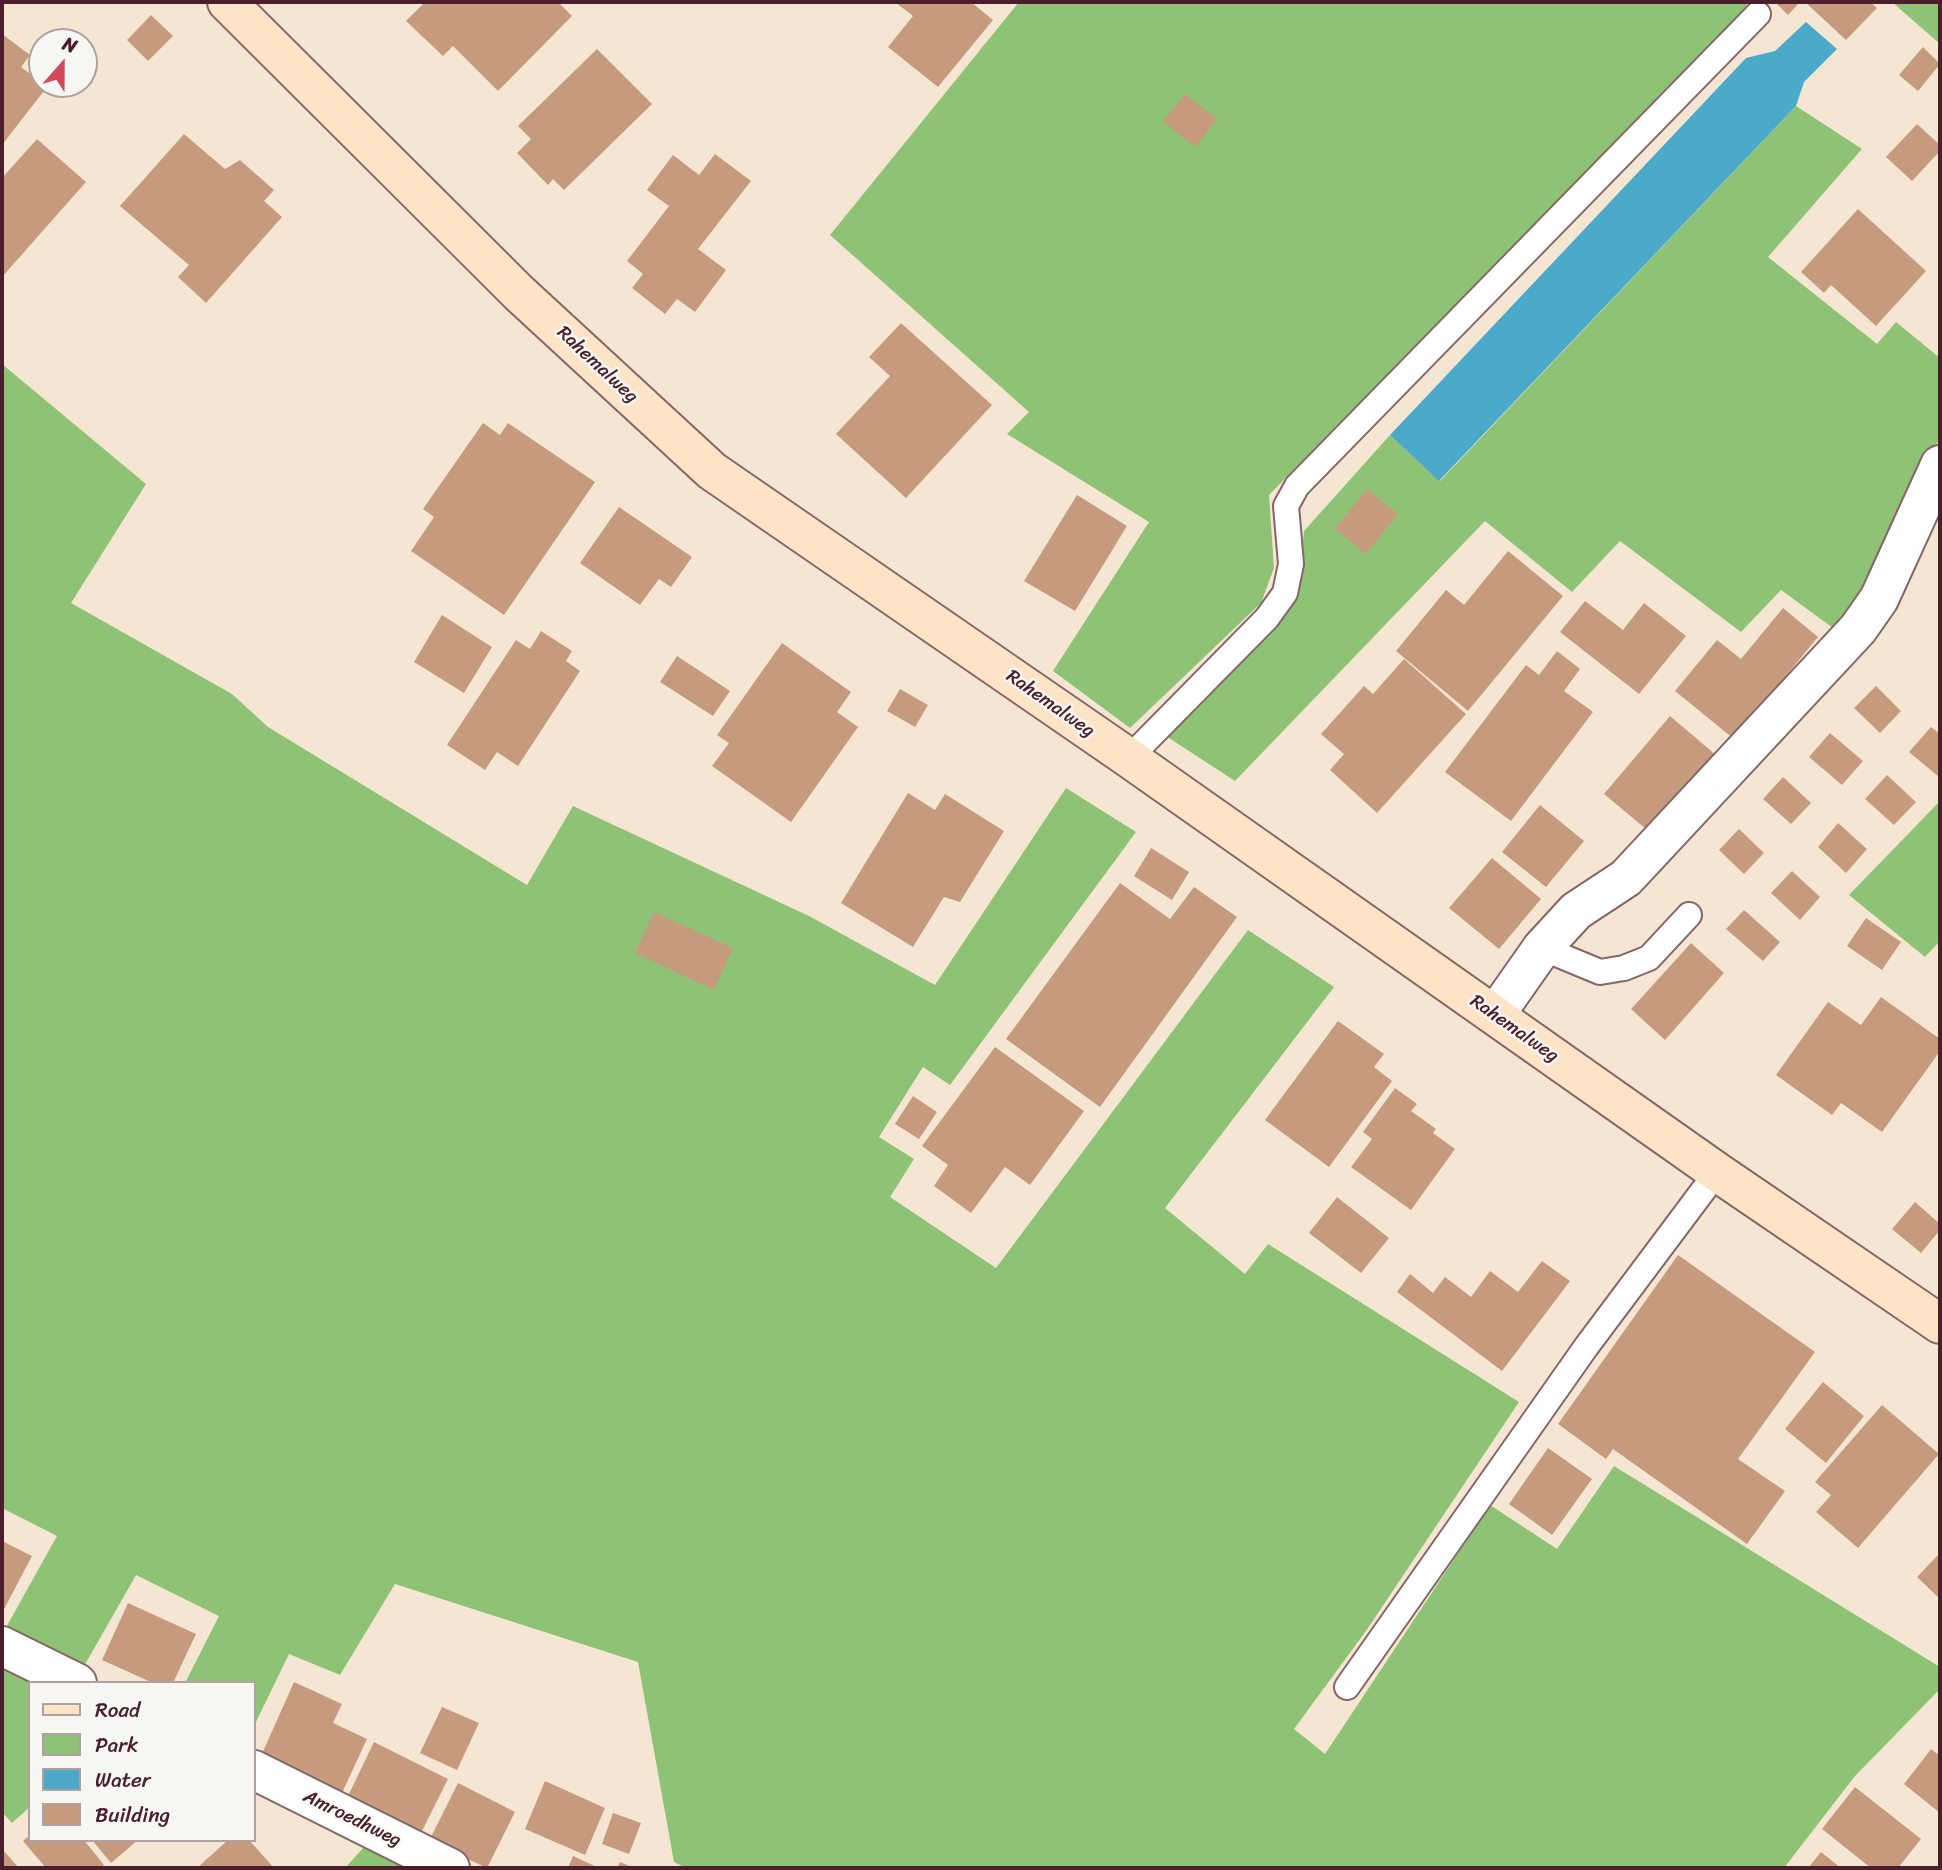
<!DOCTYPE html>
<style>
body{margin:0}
#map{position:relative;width:1942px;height:1870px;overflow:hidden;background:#f5e6d4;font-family:Sriracha,sans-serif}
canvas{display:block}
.frame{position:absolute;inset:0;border:4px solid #4a1f2b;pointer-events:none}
.legend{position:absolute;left:28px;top:1681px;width:228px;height:161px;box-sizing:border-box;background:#f6f6f2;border:2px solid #b1a0a2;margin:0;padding:9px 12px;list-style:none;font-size:21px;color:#4a1f2b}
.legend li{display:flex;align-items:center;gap:14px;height:35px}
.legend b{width:35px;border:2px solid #b1a0a2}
.north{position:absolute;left:28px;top:28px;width:70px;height:70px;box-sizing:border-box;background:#f6f6f2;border:2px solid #b1a0a2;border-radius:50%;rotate:21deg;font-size:19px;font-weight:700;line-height:28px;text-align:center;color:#4a1f2b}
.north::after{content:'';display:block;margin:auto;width:24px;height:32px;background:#d1495b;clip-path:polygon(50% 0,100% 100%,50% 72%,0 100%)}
</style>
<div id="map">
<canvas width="1942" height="1870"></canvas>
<div class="frame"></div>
<ul class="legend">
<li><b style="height:9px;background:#fee4c6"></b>Road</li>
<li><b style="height:19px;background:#8ec375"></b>Park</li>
<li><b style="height:19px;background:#4baac9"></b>Water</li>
<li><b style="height:19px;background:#c69b7d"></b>Building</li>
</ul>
<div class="north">N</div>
</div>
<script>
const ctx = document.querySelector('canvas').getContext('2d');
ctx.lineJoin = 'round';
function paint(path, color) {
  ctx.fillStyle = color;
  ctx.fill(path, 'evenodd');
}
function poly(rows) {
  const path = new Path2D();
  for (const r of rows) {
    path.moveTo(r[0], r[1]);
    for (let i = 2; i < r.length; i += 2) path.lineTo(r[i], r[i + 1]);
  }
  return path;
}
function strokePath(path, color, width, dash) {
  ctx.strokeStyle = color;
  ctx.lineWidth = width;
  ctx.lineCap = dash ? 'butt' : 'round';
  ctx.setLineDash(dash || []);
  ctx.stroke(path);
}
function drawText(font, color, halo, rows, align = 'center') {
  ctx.font = font + ' Sriracha,sans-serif';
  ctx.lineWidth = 5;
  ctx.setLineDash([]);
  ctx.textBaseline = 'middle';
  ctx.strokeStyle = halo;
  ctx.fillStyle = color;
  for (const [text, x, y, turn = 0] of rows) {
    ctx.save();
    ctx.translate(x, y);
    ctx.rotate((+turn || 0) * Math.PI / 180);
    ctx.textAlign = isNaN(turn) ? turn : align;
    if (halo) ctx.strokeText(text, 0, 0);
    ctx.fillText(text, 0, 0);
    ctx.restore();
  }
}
const green = poly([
 [1019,2,1744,2,1748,6,1269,495,1274,568,1261,603,1130,728,1053,671,1149,522,1007,434,1029,412,830,235],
 [1892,2,1940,2,1940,44],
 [1796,106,1862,149,1768,257,1877,344,1896,322,1940,358,1940,437,1888,550,1862,599,1833,628,1781,590,1741,632,1620,541,1572,592,1485,521,1235,781,1166,736,1274,629,1298,595,1304,531,1390,435,1440,481],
 [2,364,146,484,71,603,232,694,268,727,527,885,573,806,809,916,935,985,1066,788,1136,832,950,1085,923,1067,879,1137,914,1159,890,1197,996,1268,1248,930,1334,987,1165,1208,1245,1274,1268,1244,1519,1402,1366,1631,1294,1729,1325,1754,1490,1505,1557,1549,1614,1466,1940,1667,1940,1689,1855,1776,1784,1868,686,1868,674,1862,638,1662,395,1584,340,1675,289,1654,254,1726,254,1683,185,1683,219,1616,136,1575,83,1668,4,1631,57,1536,2,1508],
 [1940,801,1940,941,1925,957,1849,895],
 [2,1668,31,1683,30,1807,12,1823,2,1812],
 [364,1847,408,1868,345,1868]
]);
const water = poly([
 [1806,22,1837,49,1804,82,1796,106,1439,481,1390,435,1746,58,1775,51]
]);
const building = poly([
 [425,2,558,2,572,16,498,91,453,46,443,56,406,21],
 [895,2,971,2,993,20,938,87,888,47,913,16],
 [1775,2,1800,2,1788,15],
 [1805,2,1870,2,1877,8,1846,40],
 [151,15,173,36,148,61,127,40],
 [2,34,30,55,21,67,47,87,2,145],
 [1923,47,1940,64,1918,91,1899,75],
 [597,49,652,104,564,190,553,179,548,185,517,153,531,139,518,126],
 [1185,94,1217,119,1195,147,1163,121],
 [1917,124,1940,145,1940,151,1912,181,1886,157],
 [184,134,225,169,240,160,274,190,264,201,282,217,206,303,178,277,189,265,120,206],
 [37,139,86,182,2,277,2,178],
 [715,154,751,181,698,249,726,270,695,312,677,299,665,314,632,288,643,274,627,261,669,206,647,190,673,155,699,175],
 [1858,209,1926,271,1876,326,1831,285,1824,293,1801,272],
 [901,323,992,405,906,498,836,434,890,376,869,357],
 [483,423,500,435,508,423,595,482,504,615,411,551,434,517,423,509],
 [1367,489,1398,514,1366,554,1335,529],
 [1077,495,1127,526,1075,611,1024,581],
 [619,507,692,557,671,587,659,579,640,605,580,563],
 [1508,551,1563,596,1468,711,1396,651,1446,590,1464,605],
 [1585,601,1623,630,1644,603,1686,636,1639,694,1560,632],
 [1783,608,1818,637,1734,739,1675,691,1717,640,1741,659],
 [442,615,492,647,464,693,414,662],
 [541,631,572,651,566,661,580,671,518,766,497,752,485,770,447,745,516,640,530,649],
 [782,643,851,692,837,712,858,727,791,822,712,766,729,743,717,735],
 [1557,651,1580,669,1564,691,1593,712,1511,821,1445,772,1526,665,1539,675],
 [677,656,730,691,713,716,660,682],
 [1404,659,1466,714,1377,813,1330,770,1344,754,1321,734,1364,686,1373,694],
 [1876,686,1901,711,1880,733,1854,708],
 [900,689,928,705,915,727,887,711],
 [1670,716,1717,756,1652,834,1604,794],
 [1931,727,1940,734,1939,777,1909,752],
 [1830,733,1863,761,1842,785,1809,757],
 [1887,775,1916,802,1894,825,1865,799],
 [1783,777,1811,803,1791,824,1763,799],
 [908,793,935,810,945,794,1004,831,960,902,944,897,913,947,841,903],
 [1540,805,1584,841,1546,887,1502,852],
 [1838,823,1867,849,1846,873,1818,847],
 [1739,829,1764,853,1744,874,1719,850],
 [1151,848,1189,872,1172,900,1134,876],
 [1492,858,1541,899,1499,949,1449,908],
 [1792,871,1820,897,1800,920,1771,893],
 [1120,883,1170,919,1194,887,1237,917,1100,1107,1006,1039],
 [1744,910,1780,942,1763,961,1726,929],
 [654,912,733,948,714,990,635,953],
 [1866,918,1901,942,1882,970,1847,946],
 [1691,943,1724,973,1665,1040,1631,1009],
 [1881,997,1940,1039,1940,1051,1882,1132,1841,1103,1832,1115,1776,1075,1828,1002,1861,1025],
 [1338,1021,1384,1054,1374,1067,1392,1081,1329,1167,1265,1120],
 [995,1047,1084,1111,1030,1185,1005,1167,971,1213,934,1186,948,1165,922,1146],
 [1395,1088,1417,1104,1411,1111,1436,1129,1433,1133,1455,1149,1411,1210,1351,1167,1372,1139,1363,1132],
 [913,1096,937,1112,919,1139,895,1124],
 [1337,1197,1389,1238,1361,1273,1309,1233],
 [1915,1202,1940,1224,1940,1230,1921,1253,1892,1229],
 [1678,1255,1815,1352,1738,1459,1785,1491,1747,1544,1613,1449,1606,1459,1558,1424],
 [1542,1261,1570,1281,1502,1371,1397,1292,1410,1274,1433,1293,1445,1277,1471,1297,1490,1271,1518,1292],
 [1823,1382,1864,1416,1826,1463,1785,1429],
 [1882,1405,1939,1454,1858,1548,1816,1512,1831,1495,1815,1482],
 [1548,1448,1592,1479,1552,1535,1509,1504],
 [2,1541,32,1556,2,1613],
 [1940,1553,1940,1599,1917,1577],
 [128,1603,196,1634,173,1683,153,1683,102,1660],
 [294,1682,342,1704,333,1723,367,1739,342,1793,261,1756],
 [442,1707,479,1723,457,1770,420,1753],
 [374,1742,448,1779,420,1835,347,1798],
 [1931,1749,1940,1756,1940,1813,1904,1784],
 [545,1781,605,1808,585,1855,525,1829],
 [458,1783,515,1812,487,1868,429,1841],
 [1855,1787,1921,1839,1898,1868,1871,1868,1822,1829],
 [613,1813,641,1823,629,1854,602,1844],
 [30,1835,30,1840,84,1840,104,1865,99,1868,46,1868,23,1841],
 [92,1840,138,1840,111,1863],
 [228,1840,249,1840,274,1868,197,1868],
 [2,1849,19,1868,2,1868],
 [1821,1852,1841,1868,1808,1868],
 [573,1856,599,1868,568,1868],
 [620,1862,634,1868,617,1868]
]);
const lane = poly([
 [1129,758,1267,618,1285,593,1291,564,1286,506,1297,486,1758,14],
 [1542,948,1600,972,1624,968,1649,958,1689,915],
 [1347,1687,1586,1347,1717,1172]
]);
const street = poly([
 [1495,1015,1542,948,1576,911,1626,878,1858,629,1879,599,1940,465],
 [2,1646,77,1683],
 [254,1770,450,1868]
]);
const secondary = poly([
 [227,2,519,293,712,471,1129,758,1717,1172,1940,1324]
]);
const streetNames = [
 ["Rahemalweg",597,365,43],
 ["Rahemalweg",1050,704,35],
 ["Rahemalweg",1514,1029,35],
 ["Amroedhweg",352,1819,26]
];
paint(green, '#8ec375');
paint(water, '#4baac9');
paint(building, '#c69b7d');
strokePath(lane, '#866566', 28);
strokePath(street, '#866566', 42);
strokePath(secondary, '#866566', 42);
strokePath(lane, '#fff', 24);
strokePath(street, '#fff', 38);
strokePath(secondary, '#fee4c6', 38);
drawText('19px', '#4a1f2b', '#f6f6f2', streetNames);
</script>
